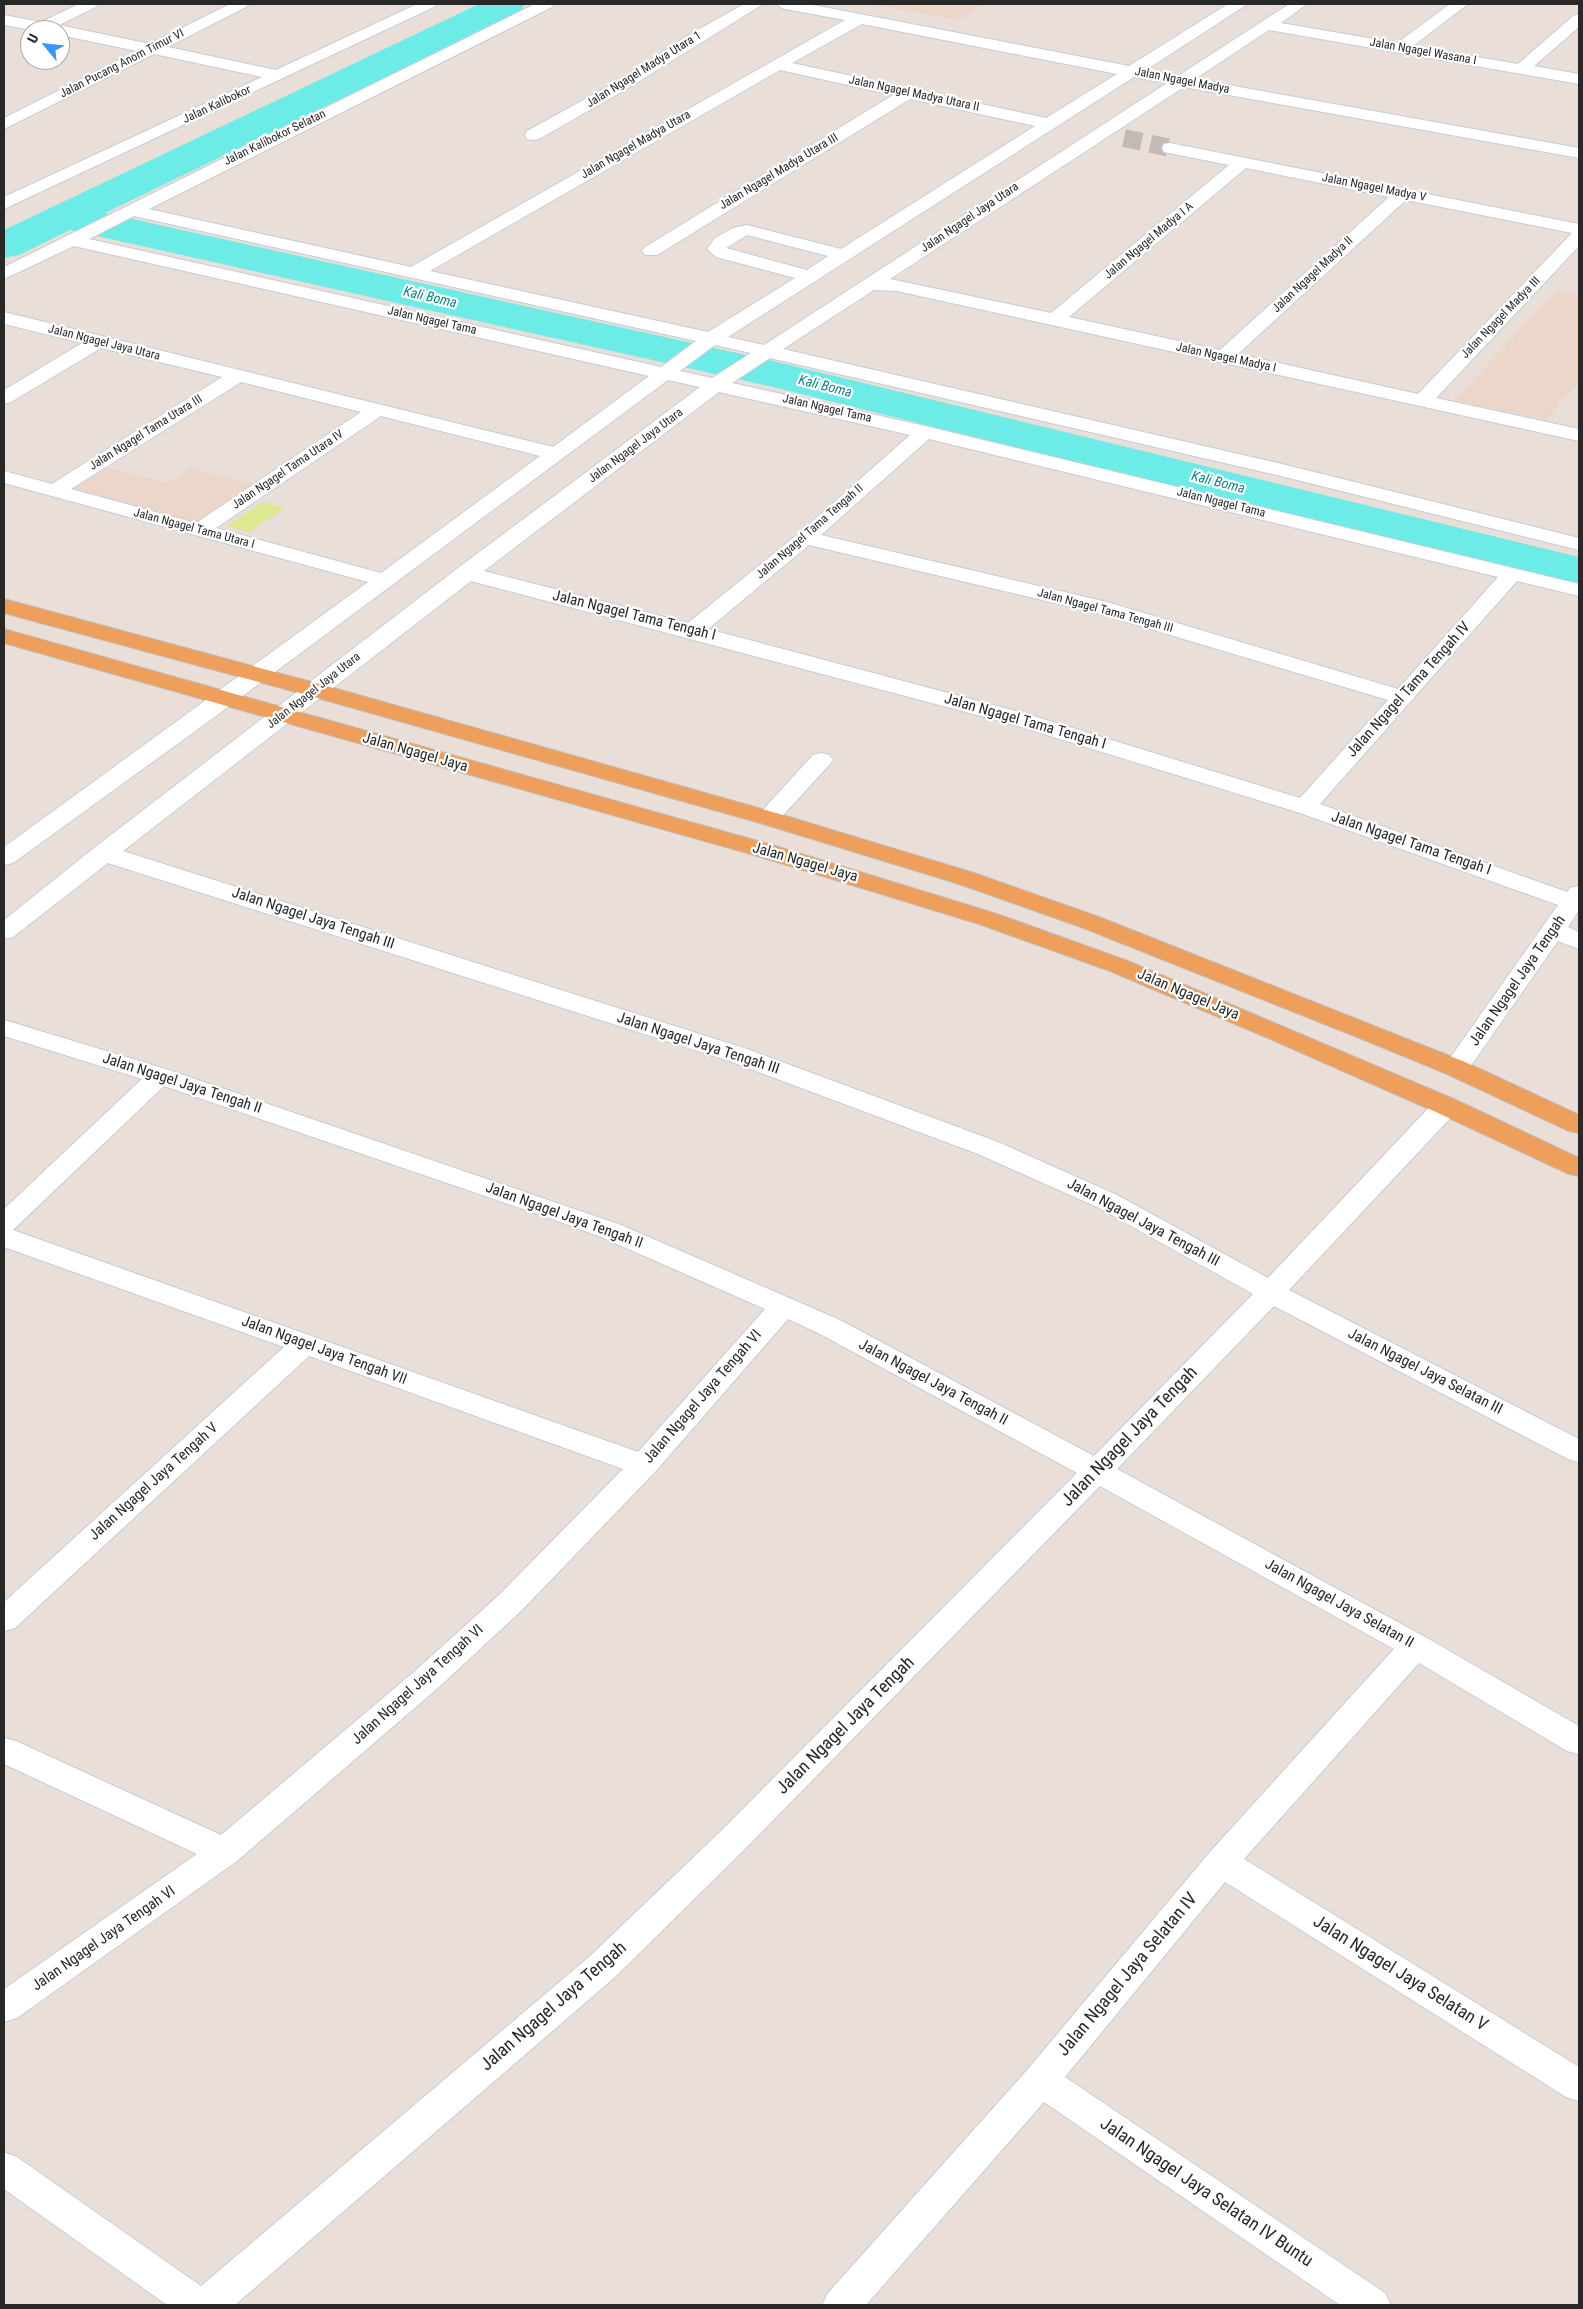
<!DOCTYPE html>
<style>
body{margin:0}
#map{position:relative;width:1583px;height:2309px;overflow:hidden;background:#eaded9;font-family:"Roboto Condensed",sans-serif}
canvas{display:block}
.frame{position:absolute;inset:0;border:5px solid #282828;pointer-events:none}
.north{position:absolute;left:20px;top:20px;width:50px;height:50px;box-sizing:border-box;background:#fff;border:1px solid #a9a9a9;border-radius:50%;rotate:298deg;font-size:14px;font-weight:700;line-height:20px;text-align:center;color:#282828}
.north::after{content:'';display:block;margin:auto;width:18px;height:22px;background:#3a97f7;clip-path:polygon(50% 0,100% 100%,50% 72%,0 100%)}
</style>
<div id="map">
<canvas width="1583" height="2309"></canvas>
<div class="frame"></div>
<div class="north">U</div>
</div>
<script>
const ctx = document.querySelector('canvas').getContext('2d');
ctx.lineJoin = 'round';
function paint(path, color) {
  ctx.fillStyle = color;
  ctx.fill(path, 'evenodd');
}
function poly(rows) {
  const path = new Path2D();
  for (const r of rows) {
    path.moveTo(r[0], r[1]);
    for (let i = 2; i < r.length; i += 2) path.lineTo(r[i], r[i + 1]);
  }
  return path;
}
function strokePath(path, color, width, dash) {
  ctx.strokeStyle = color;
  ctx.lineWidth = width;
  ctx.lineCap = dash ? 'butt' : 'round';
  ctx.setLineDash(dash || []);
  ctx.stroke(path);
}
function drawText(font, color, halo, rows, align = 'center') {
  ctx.font = font + ' "Roboto Condensed",sans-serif';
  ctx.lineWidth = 4.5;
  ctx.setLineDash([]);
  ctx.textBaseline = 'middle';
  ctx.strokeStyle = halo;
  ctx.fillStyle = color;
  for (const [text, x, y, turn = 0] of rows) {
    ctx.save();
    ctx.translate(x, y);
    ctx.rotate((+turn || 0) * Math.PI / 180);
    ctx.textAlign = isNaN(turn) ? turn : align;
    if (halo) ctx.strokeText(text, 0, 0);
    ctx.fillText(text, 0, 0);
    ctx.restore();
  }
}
const education = poly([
 [869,4,984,4,959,20],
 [1558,290,1579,294,1579,381,1546,420,1453,401],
 [98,465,169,483,191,468,260,485,200,526,59,490]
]);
const pitch = poly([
 [263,502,285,508,249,532,227,526]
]);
const river = poly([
 [479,4,525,4,520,12,105,213,773,361,1579,557,1579,587,773,387,70,230,19,255,4,258,4,230,479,4]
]);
const minorTunnel = poly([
 [1124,138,1170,148]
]);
const minor = poly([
 [79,4,99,4,96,7,59,25,150,44,230,4,249,4,246,7,168,47,276,70,417,4,437,4,434,7,4,209,4,197,262,77,154,54,4,129,4,118,137,51,60,35,60,30,33,30,4,25,4,15,41,22,79,4],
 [535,4,555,4,552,7,149,209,411,267,845,20,785,9,780,7,777,4,808,4,1129,66,1228,4,1246,4,1243,7,1146,70,1178,76,1289,4,1307,4,1281,23,1397,43,1450,4,1468,4,1413,46,1518,64,1573,16,1579,14,1579,27,1534,66,1579,74,1579,84,1269,30,1195,79,1579,148,1579,158,1184,87,890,279,1051,313,1229,165,1164,152,1162,148,1164,144,1170,143,1579,224,1579,246,1436,398,1579,429,1579,441,897,291,874,290,783,349,1282,464,1579,538,1579,550,1281,476,770,358,732,383,925,426,1579,584,1579,596,1517,581,1320,804,1567,892,1570,888,1579,886,1579,910,1568,927,1579,932,1579,949,1558,941,1465,1074,1456,1076,1447,1074,1443,1068,1558,905,1297,812,1011,724,471,581,123,851,747,1049,998,1142,1117,1195,1268,1278,1436,1100,1446,1098,1456,1100,1459,1106,1456,1112,1289,1290,1579,1439,1579,1462,1568,1459,1274,1306,1117,1469,1427,1638,1579,1726,1579,1754,1567,1751,1419,1663,1244,1859,1579,2067,1579,2101,1566,2097,1225,1882,1065,2077,1385,2293,1391,2305,1340,2305,1044,2102,866,2305,822,2305,828,2293,1028,2069,1209,1853,1394,1649,1100,1486,745,1849,615,1977,235,2305,167,2305,4,2189,4,2152,17,2157,201,2286,589,1957,721,1831,1077,1473,820,1334,788,1319,655,1472,521,1611,439,1687,237,1861,17,2018,4,2022,4,1989,197,1854,4,1764,4,1738,16,1741,221,1835,415,1671,499,1595,623,1469,309,1356,15,1628,4,1631,4,1602,284,1347,4,1247,4,1209,142,1079,4,1036,4,1020,169,1070,621,1225,840,1320,1094,1456,1253,1294,1097,1207,978,1154,729,1061,108,863,13,937,4,939,4,920,94,848,458,568,700,387,668,380,205,724,13,863,4,865,4,847,368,582,4,483,4,471,52,484,222,377,101,348,11,402,4,404,4,390,82,343,4,324,4,312,553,447,649,376,74,246,4,279,4,267,535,4],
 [862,24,1117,74,1046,118,792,63,862,24],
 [780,70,893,95,645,247,642,251,645,255,657,255,910,99,1035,126,841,249,747,225,733,228,715,238,707,249,716,257,795,278,708,332,430,271,780,70],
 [1134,77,1167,83,764,345,728,337,1134,77],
 [1246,168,1389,197,1220,350,1069,317,1246,168],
 [1406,200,1572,233,1418,394,1238,354,1406,200],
 [134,216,413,278,696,341,661,367,89,239,134,216],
 [747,235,828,256,807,270,726,248,747,235],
 [715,345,751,353,712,378,680,371,715,345],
 [241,382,361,412,196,523,71,489,241,382],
 [719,392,910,435,798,534,688,623,484,571,719,392],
 [381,416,540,456,381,573,216,528,381,416],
 [929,439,1498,577,1398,689,1107,602,821,535,929,439],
 [809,545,1093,612,1388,700,1300,798,1027,714,708,629,809,545],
 [164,1086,555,1220,601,1237,765,1309,638,1452,13,1230,164,1086],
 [744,4,763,4,630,87,539,139,533,140,527,139,525,135,527,131,618,81,689,35,744,4],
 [821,753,829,755,833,760,829,765,776,823,768,825,760,823,756,818,760,813,813,755,821,753]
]);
const major = poly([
 [4,599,323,685,776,813,974,873,1099,917,1465,1062,1579,1115,1579,1133,1569,1131,1447,1074,1362,1039,1081,927,956,883,760,823,307,695,4,613,4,599],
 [4,629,772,845,997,914,1128,961,1456,1100,1579,1158,1579,1176,1569,1174,1436,1112,1268,1038,1110,971,979,924,754,855,4,643,4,629]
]);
const farStreetnames = [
 ["Jalan Ngagel Wasana I",1423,52,10],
 ["Jalan Pucang Anom Timur VI",122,64,-27],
 ["Jalan Ngagel Madya Utara 1",644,70,-32],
 ["Jalan Ngagel Madya",1182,81,11],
 ["Jalan Ngagel Madya Utara II",914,94,12],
 ["Jalan Kalibokor",217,105,-25],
 ["Jalan Kalibokor Selatan",275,138,-26],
 ["Jalan Ngagel Madya Utara",636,145,-30],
 ["Jalan Ngagel Madya Utara III",779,172,-31],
 ["Jalan Ngagel Madya V",1374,188,11],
 ["Jalan Ngagel Jaya Utara",970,218,-34],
 ["Jalan Ngagel Madya I A",1149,241,-40],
 ["Jalan Ngagel Madya II",1313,275,-43],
 ["Jalan Ngagel Madya III",1501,318,-46],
 ["Jalan Ngagel Tama",432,321,13],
 ["Jalan Ngagel Jaya Utara",104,343,14],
 ["Jalan Ngagel Madya I",1226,358,12],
 ["Jalan Ngagel Tama",827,409,13],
 ["Jalan Ngagel Tama Utara III",146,433,-32],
 ["Jalan Ngagel Jaya Utara",636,446,-37],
 ["Jalan Ngagel Tama Utara IV",288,470,-34],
 ["Jalan Ngagel Tama",1221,503,14],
 ["Jalan Ngagel Tama Utara I",194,529,15],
 ["Jalan Ngagel Tama Tengah II",810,532,-41],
 ["Jalan Ngagel Tama Tengah III",1105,611,15],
 ["Jalan Ngagel Jaya Utara",314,691,-38]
];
const farWaternames = [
 ["Kali Boma",430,298,13],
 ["Kali Boma",825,387,14],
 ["Kali Boma",1218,483,14]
];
const streetNames = [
 ["Jalan Ngagel Tama Tengah I",634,616,14],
 ["Jalan Ngagel Tama Tengah IV",1409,690,-48],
 ["Jalan Ngagel Tama Tengah I",1025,722,16],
 ["Jalan Ngagel Jaya",415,753,16],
 ["Jalan Ngagel Tama Tengah I",1411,844,19],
 ["Jalan Ngagel Jaya",805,863,16],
 ["Jalan Ngagel Jaya Tengah III",313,919,18],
 ["Jalan Ngagel Jaya Tengah",1518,981,-55],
 ["Jalan Ngagel Jaya",1188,995,23],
 ["Jalan Ngagel Jaya Tengah III",698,1044,18],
 ["Jalan Ngagel Jaya Tengah II",182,1084,18],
 ["Jalan Ngagel Jaya Tengah II",564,1216,20],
 ["Jalan Ngagel Jaya Tengah III",1143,1223,28],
 ["Jalan Ngagel Jaya Tengah VII",324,1351,20],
 ["Jalan Ngagel Jaya Selatan III",1425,1372,27],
 ["Jalan Ngagel Jaya Tengah II",933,1383,28],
 ["Jalan Ngagel Jaya Tengah VI",703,1397,-49],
 ["Jalan Ngagel Jaya Tengah V",154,1482,-42],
 ["Jalan Ngagel Jaya Selatan II",1339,1604,29],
 ["Jalan Ngagel Jaya Tengah VI",418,1685,-42],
 ["Jalan Ngagel Jaya Tengah VI",104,1939,-35]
];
const nearStreetnames = [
 ["Jalan Ngagel Jaya Tengah",1130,1437,-46],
 ["Jalan Ngagel Jaya Tengah",846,1726,-45],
 ["Jalan Ngagel Jaya Selatan V",1400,1974,32],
 ["Jalan Ngagel Jaya Selatan IV",1128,1975,-50],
 ["Jalan Ngagel Jaya Tengah",554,2007,-41],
 ["Jalan Ngagel Jaya Selatan IV Buntu",1206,2193,34]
];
paint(education, '#ecd6c9');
paint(pitch, '#dee892');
paint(river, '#6dece7');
strokePath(minorTunnel, '#c3bab6', 18, [18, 9]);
strokePath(minor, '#c5cdd6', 2);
strokePath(major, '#bebebe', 2);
paint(minor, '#fff');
paint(major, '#ee9f5b');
drawText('12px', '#282828', '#fff', farStreetnames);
drawText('italic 14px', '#0f8388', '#fff', farWaternames);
drawText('15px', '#282828', '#fff', streetNames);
drawText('18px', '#282828', '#fff', nearStreetnames);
</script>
